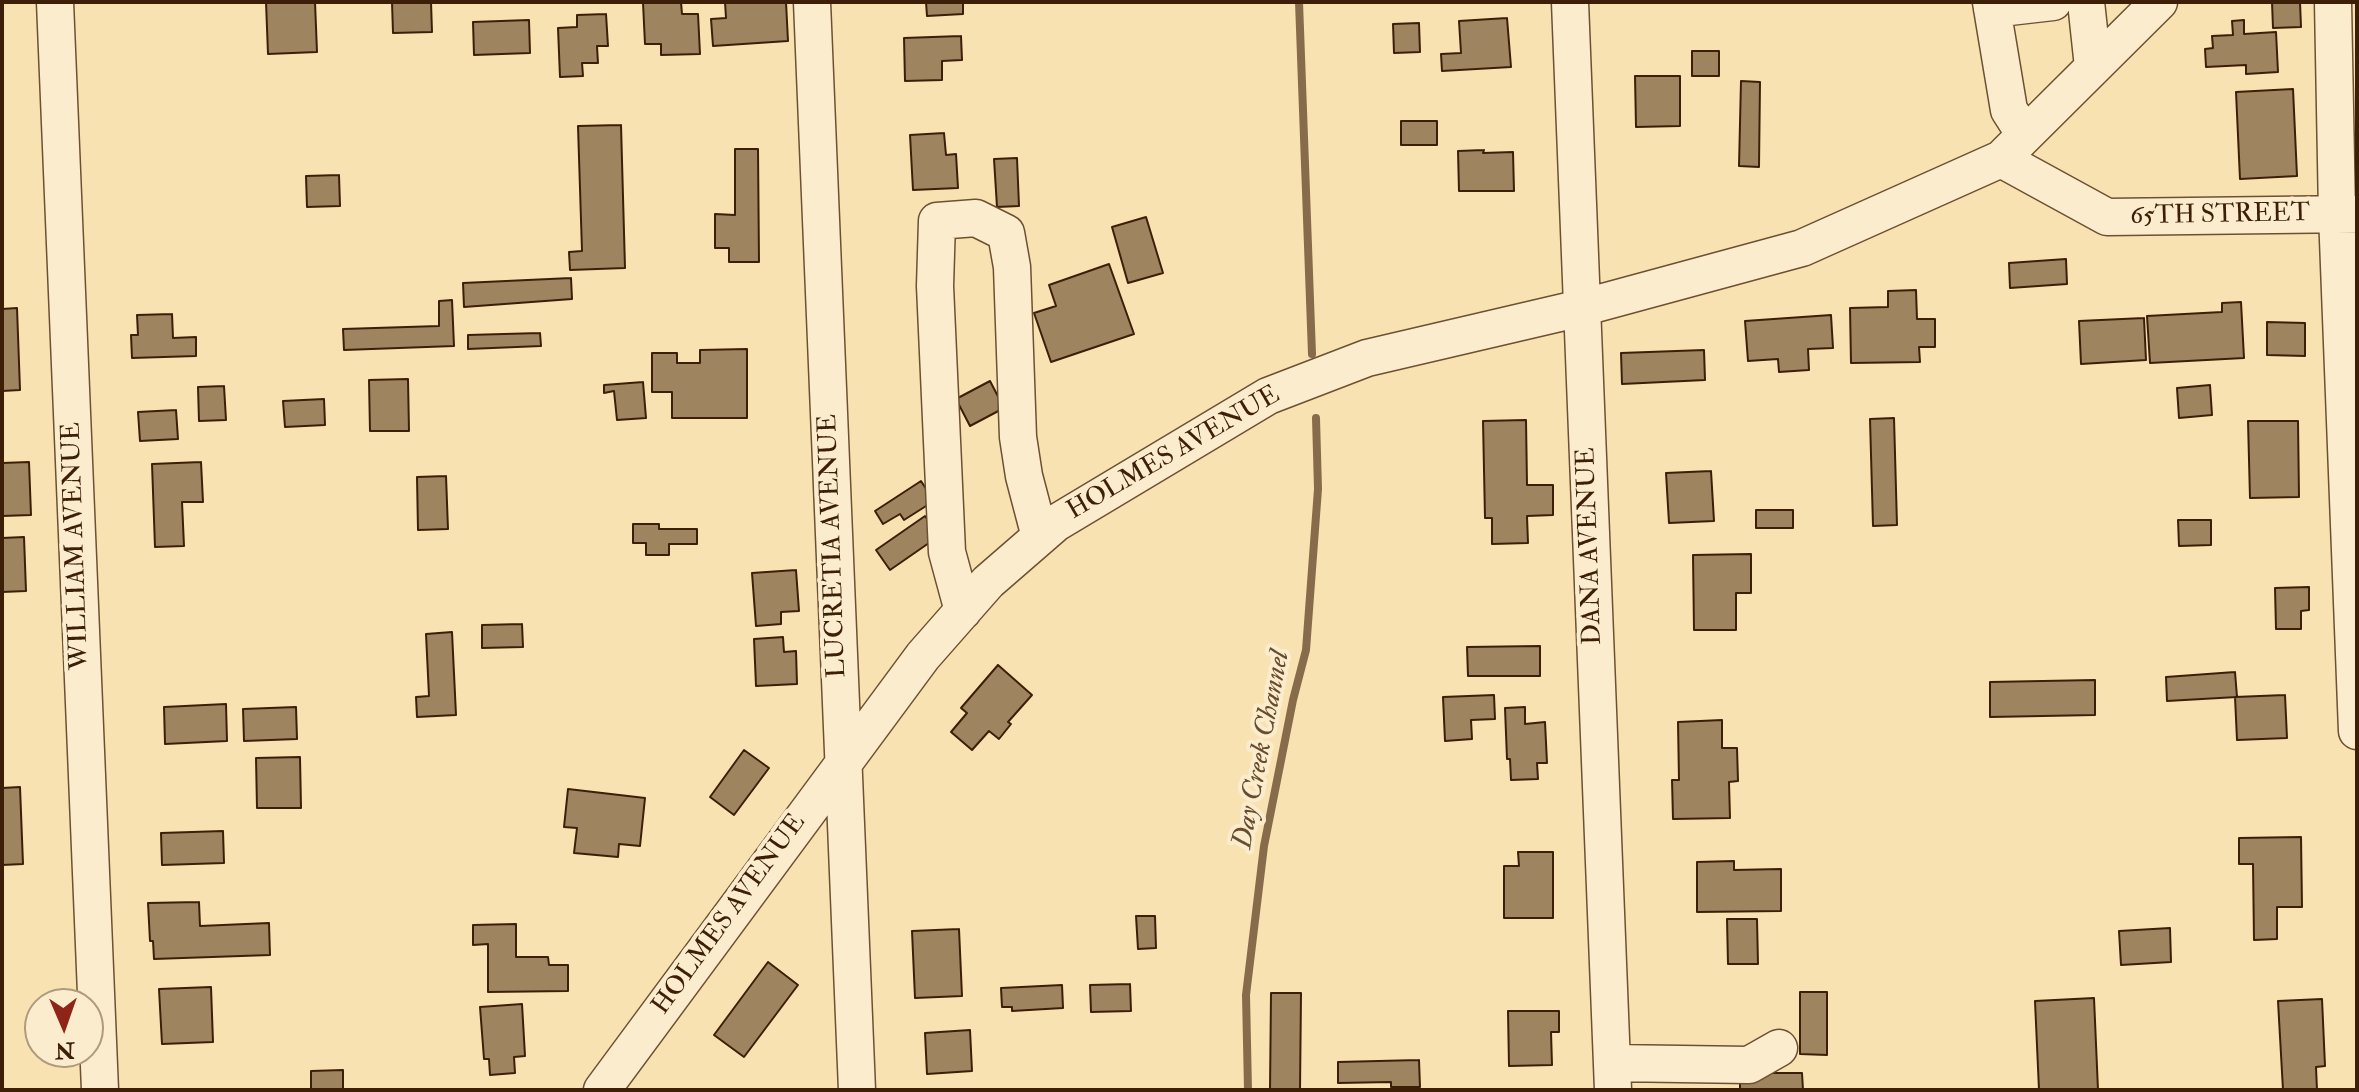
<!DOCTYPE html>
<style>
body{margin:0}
#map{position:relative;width:2359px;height:1092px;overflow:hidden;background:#f9e2b2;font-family:"IM FELL Double Pica",serif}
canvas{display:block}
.frame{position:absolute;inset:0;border:4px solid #3d1f08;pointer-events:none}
.north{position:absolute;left:24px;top:988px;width:80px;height:80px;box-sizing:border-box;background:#fbeccd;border:2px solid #af9a7e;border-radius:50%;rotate:178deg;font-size:22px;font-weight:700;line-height:32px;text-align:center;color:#3d1f08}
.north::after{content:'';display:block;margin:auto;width:28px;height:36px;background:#8f2418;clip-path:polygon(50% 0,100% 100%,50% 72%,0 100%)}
</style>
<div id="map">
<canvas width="2359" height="1092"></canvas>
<div class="frame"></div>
<div class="north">N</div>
</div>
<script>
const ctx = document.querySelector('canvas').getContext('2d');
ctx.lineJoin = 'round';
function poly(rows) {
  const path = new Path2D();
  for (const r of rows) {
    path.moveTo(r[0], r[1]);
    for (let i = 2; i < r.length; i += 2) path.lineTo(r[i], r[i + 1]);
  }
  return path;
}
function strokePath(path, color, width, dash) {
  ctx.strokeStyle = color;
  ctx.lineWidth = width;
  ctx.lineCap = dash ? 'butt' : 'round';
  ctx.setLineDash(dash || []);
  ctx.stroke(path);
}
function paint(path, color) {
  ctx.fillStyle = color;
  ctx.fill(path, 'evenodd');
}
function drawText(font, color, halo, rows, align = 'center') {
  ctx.font = font + ' "IM FELL Double Pica",serif';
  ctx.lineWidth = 8;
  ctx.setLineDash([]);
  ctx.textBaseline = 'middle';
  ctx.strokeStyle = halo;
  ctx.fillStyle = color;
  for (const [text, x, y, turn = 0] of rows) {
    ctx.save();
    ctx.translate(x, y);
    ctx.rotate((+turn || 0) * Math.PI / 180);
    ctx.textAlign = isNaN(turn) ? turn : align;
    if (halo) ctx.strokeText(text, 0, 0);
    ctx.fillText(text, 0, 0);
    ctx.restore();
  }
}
const stream = poly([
 [1299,2,1312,354],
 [1248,1090,1246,995,1264,846,1293,700,1306,650,1318,489,1316,418]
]);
const building = poly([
 [266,2,315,2,317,52,268,54,266,2],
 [392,2,431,2,432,32,393,33,392,2],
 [681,2,682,14,698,14,700,54,661,55,661,44,645,44,643,3,681,2],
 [725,2,786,2,788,41,713,46,711,19,726,18,725,2],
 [926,2,963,2,963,14,927,16,926,2],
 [2272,2,2300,2,2301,27,2273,28,2272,2],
 [606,14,608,46,597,46,598,63,582,63,583,76,560,77,558,28,577,27,577,15,606,14],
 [1507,18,1511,67,1442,71,1441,54,1461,53,1459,21,1507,18],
 [529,20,530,53,474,55,473,22,529,20],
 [2244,20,2244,34,2276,32,2278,72,2246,74,2246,65,2206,67,2205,49,2213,48,2212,36,2233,35,2232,21,2244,20],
 [1419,23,1420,52,1394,53,1393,24,1419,23],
 [961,36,962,60,942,61,942,80,905,81,904,38,961,36],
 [1692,51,1719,51,1719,76,1692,76,1692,51],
 [1635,76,1680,76,1680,126,1636,127,1635,76],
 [1741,81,1760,82,1759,167,1739,166,1741,81],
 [2293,89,2297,176,2240,179,2236,92,2293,89],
 [1401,121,1437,121,1437,145,1401,145,1401,121],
 [621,125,625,268,570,270,569,252,582,251,578,126,621,125],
 [944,133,946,155,956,154,958,188,913,190,910,135,944,133],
 [735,149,758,149,759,262,729,262,729,248,715,248,715,214,735,215,735,149],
 [1484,150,1483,153,1513,152,1514,191,1459,191,1458,151,1484,150],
 [1017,158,1019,206,997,207,994,159,1017,158],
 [339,175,340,206,307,207,306,176,339,175],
 [1146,217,1163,273,1128,283,1112,227,1146,217],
 [2066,259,2067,284,2010,288,2009,263,2066,259],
 [1109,264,1134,334,1051,362,1034,313,1056,306,1049,285,1109,264],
 [571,278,572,299,464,307,463,283,571,278],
 [1916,290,1917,319,1935,319,1935,347,1919,347,1920,362,1851,363,1850,308,1888,307,1888,291,1916,290],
 [452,300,454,346,344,350,343,329,439,326,439,301,452,300],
 [2241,302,2244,358,2150,363,2147,316,2222,312,2222,303,2241,302],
 [17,308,20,390,2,391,2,309,17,308],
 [172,314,173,338,196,337,196,356,132,358,131,335,138,335,137,315,172,314],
 [1831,315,1833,348,1808,349,1809,370,1779,372,1778,359,1748,361,1745,321,1831,315],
 [2144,318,2146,360,2081,364,2079,321,2144,318],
 [2267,322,2305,323,2305,356,2267,355,2267,322],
 [540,333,541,346,468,349,468,335,540,333],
 [747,349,747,418,672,418,672,392,652,392,652,353,677,353,677,363,700,363,700,350,747,349],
 [1704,350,1705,380,1622,384,1621,353,1704,350],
 [408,379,409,431,370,431,369,380,408,379],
 [990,381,1004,408,970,426,956,399,990,381],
 [643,382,646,418,617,420,614,391,604,393,604,385,643,382],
 [2210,385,2212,415,2179,418,2177,388,2210,385],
 [224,386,226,420,199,421,198,387,224,386],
 [324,399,325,425,285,427,283,401,324,399],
 [176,410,178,439,140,441,138,412,176,410],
 [1894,418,1897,525,1873,526,1870,419,1894,418],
 [1526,420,1527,485,1553,485,1553,515,1527,516,1528,543,1492,544,1492,518,1485,518,1483,421,1526,420],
 [2248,421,2298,421,2299,497,2250,498,2248,421],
 [29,462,31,515,2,516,2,463,29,462],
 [201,462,203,502,182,502,184,546,155,547,152,464,201,462],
 [1711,471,1714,521,1669,523,1666,473,1711,471],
 [446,476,448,529,418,530,417,477,446,476],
 [921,481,934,501,904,520,900,514,883,524,875,511,921,481],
 [1756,510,1793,510,1793,528,1756,528,1756,510],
 [925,516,939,536,890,570,876,550,925,516],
 [2178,520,2211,520,2211,545,2179,546,2178,520],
 [633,524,659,524,659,529,697,529,697,544,669,544,669,555,646,555,646,543,633,543,633,524],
 [24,537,26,591,2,592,2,538,24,537],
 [1751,554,1751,593,1736,593,1736,630,1694,630,1693,555,1751,554],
 [796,570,799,611,781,612,781,624,756,626,752,573,796,570],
 [2309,587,2309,610,2301,611,2301,629,2276,629,2275,588,2309,587],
 [522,624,523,647,482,648,482,625,522,624],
 [452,632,456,715,417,717,416,697,429,696,426,634,452,632],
 [783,637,784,652,796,651,797,684,756,686,754,639,783,637],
 [1540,646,1540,676,1468,676,1467,647,1540,646],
 [998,665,1032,695,1008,722,1011,724,999,739,989,731,972,750,951,732,967,713,961,708,998,665],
 [2235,672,2237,697,2167,701,2166,677,2235,672],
 [2095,680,2095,715,1990,717,1990,682,2095,680],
 [1494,695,1495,719,1471,720,1472,739,1445,741,1443,697,1494,695],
 [2285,695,2287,738,2237,740,2235,697,2285,695],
 [226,704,227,741,165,744,164,707,226,704],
 [296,707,297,739,244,741,243,709,296,707],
 [1525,707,1525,724,1545,722,1547,763,1537,763,1538,779,1511,780,1510,759,1507,759,1505,708,1525,707],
 [1722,720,1722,748,1737,748,1738,781,1729,782,1730,818,1673,819,1672,780,1679,780,1678,722,1722,720],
 [744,750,769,768,734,815,710,797,744,750],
 [300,757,301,808,257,808,256,758,300,757],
 [20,787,23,864,2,865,2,788,20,787],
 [568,789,645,798,640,846,619,844,618,857,574,853,577,828,564,827,568,789],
 [223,831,224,863,162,865,161,833,223,831],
 [2301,837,2302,907,2277,907,2277,939,2254,940,2253,864,2239,864,2239,838,2301,837],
 [1518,852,1553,852,1553,918,1504,918,1504,866,1519,866,1518,852],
 [1734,861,1734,870,1781,869,1781,911,1697,912,1697,862,1734,861],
 [199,902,200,926,269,923,270,955,154,959,153,941,150,941,148,903,199,902],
 [1136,916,1155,916,1156,948,1138,949,1136,916],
 [1727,919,1757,919,1758,964,1728,964,1727,919],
 [516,924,516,957,548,957,549,965,568,965,568,991,488,992,488,944,473,945,473,925,516,924],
 [2170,928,2171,962,2121,965,2119,931,2170,928],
 [959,929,962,996,915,998,912,931,959,929],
 [768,962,798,985,744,1057,714,1035,768,962],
 [1130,984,1131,1011,1091,1012,1090,985,1130,984],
 [1062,985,1063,1008,1012,1011,1012,1007,1002,1007,1001,988,1062,985],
 [211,987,213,1042,162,1044,159,989,211,987],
 [1800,992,1827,992,1827,1055,1800,1054,1800,992],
 [1271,993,1301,993,1300,1090,1270,1090,1271,993],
 [2094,998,2098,1090,2039,1090,2035,1001,2094,998],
 [2322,999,2325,1066,2316,1067,2317,1090,2283,1090,2278,1001,2322,999],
 [522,1004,525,1056,514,1057,515,1073,490,1075,489,1059,484,1059,480,1007,522,1004],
 [1508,1011,1559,1011,1559,1032,1551,1032,1552,1065,1509,1066,1508,1011],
 [970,1030,972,1071,927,1074,925,1033,970,1030],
 [1419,1060,1420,1087,1391,1087,1391,1082,1338,1083,1338,1062,1419,1060],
 [343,1070,343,1090,311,1090,311,1071,343,1070],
 [1740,1073,1802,1073,1803,1090,1740,1090,1740,1073]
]);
const minor = poly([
 [55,2,100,1090],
 [812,2,857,1090],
 [1570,2,1613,1090],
 [1991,2,2009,110,2025,135],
 [2086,2,2093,67],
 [2333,2,2337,214,2357,731],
 [1992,9,2053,2],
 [2001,159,2107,217,2357,214],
 [963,611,947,552,935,286,937,221,976,218,1006,233,1012,267,1018,437,1024,476,1040,537],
 [1612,1063,1749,1065,1779,1048],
 [602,1090,923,656,988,582,1056,523,1268,396,1367,358,1581,308,1802,248,2001,159,2159,2]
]);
const streetNames = [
 ["65TH STREET",2220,216,-1],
 ["HOLMES AVENUE",1174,454,-30],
 ["WILLIAM AVENUE",77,546,-92],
 ["LUCRETIA AVENUE",834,546,-92],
 ["DANA AVENUE",1591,546,-92],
 ["HOLMES AVENUE",730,915,-54]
];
const waterNames = [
 ["Day Creek Channel",1263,750,-79]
];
strokePath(stream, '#876c4b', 8);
paint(building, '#9f8460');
strokePath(building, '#3d1f08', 2);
strokePath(minor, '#6c5032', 39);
strokePath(minor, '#fbeccd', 36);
drawText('26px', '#3d1f08', '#fbeccd', streetNames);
drawText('italic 28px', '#684c2f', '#fbeccd', waterNames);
</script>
